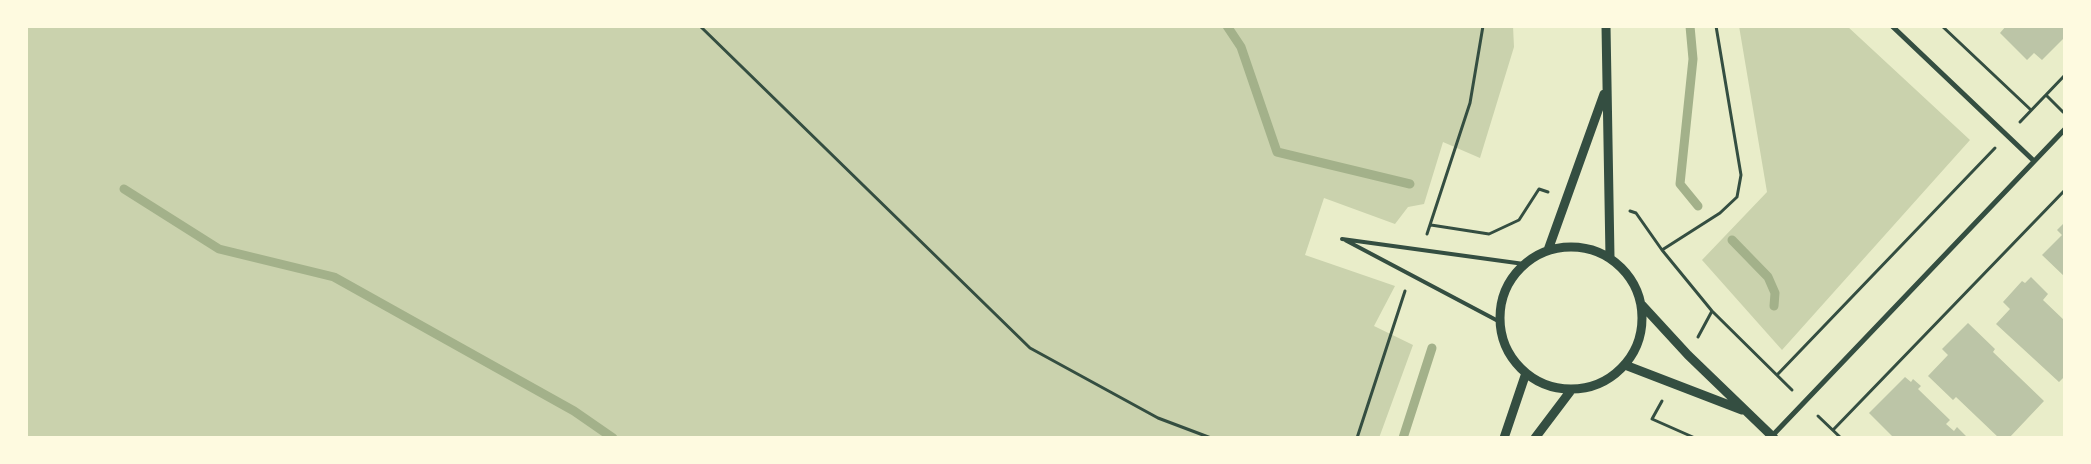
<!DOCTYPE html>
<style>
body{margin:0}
#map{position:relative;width:2091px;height:464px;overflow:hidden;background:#e9edc9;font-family:"Asap Condensed",sans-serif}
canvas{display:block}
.frame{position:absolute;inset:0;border:28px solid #fefae0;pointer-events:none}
</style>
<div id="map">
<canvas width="2091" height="464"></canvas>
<div class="frame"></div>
</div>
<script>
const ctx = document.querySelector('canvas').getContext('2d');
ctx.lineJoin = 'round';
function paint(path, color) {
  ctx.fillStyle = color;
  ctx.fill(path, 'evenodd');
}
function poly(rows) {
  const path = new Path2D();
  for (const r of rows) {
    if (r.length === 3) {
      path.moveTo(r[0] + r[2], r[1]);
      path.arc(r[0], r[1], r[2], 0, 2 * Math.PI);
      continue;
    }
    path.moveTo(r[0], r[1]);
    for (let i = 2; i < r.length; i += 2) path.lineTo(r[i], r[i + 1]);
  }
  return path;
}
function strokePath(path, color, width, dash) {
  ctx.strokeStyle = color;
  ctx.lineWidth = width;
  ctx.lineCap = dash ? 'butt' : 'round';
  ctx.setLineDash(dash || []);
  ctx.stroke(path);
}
const green = poly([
 [26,26,1513,26,1514,47,1480,158,1443,142,1424,204,1408,207,1395,224,1324,198,1305,255,1395,286,1374,326,1413,345,1379,438,26,438],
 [1739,26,1847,26,1970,140,1782,350,1702,260,1767,192]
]);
const stream = poly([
 [1227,26,1241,47,1277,152,1410,184],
 [1690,26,1693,59,1680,184,1698,206],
 [124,189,219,249,334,277,574,411,613,438],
 [1732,240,1768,277,1775,293,1774,306],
 [1403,438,1432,348]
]);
const building = poly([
 [2006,26,2065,26,2065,37,2042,60,2034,53,2027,60,2000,33],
 [2065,222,2065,277,2042,255,2062,235,2057,230],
 [2031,277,2048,294,2043,300,2065,321,2065,376,2059,382,1996,324,2010,309,2003,302,2022,281,2025,283],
 [1968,323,1995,349,1993,352,2044,401,2009,438,1999,438,1956,397,1953,400,1928,376,1948,355,1942,349],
 [1905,377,1911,382,1913,379,1921,386,1918,389,1950,420,1946,424,1954,431,1957,427,1968,438,1894,438,1869,413]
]);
const path = poly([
 [700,26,1030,348,1158,418,1211,438],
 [1716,26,1741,175,1737,197,1720,213,1662,250,1712,311,1792,390],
 [1942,26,2031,110],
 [2046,95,2063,112],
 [2020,122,2065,75],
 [1630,211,1636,213,1662,250],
 [1431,225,1489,234,1519,220,1539,189,1548,192],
 [1427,234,1470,103,1483,26],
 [1698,337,1712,311],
 [1777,375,1995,148],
 [1662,401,1652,419,1695,438],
 [1818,416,1841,438],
 [1833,430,2065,190],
 [1357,438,1405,291]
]);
const service = poly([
 [1342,239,1524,264],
 [1345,240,1500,322]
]);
const minor = poly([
 [1892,26,2034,161],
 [1772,436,2065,129]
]);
const tertiary = poly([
 [1606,26,1610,257],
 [1571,318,71],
 [1548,250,1604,94],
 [1642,305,1688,355,1774,438],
 [1625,365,1742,410],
 [1504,438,1526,373],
 [1535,438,1572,389]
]);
paint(green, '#cad2ad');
strokePath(stream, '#a3b18a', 9);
paint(building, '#bcc5a7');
strokePath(path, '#344e41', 3);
strokePath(service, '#344e41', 4);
strokePath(minor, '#344e41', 5);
strokePath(tertiary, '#344e41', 9);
</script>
